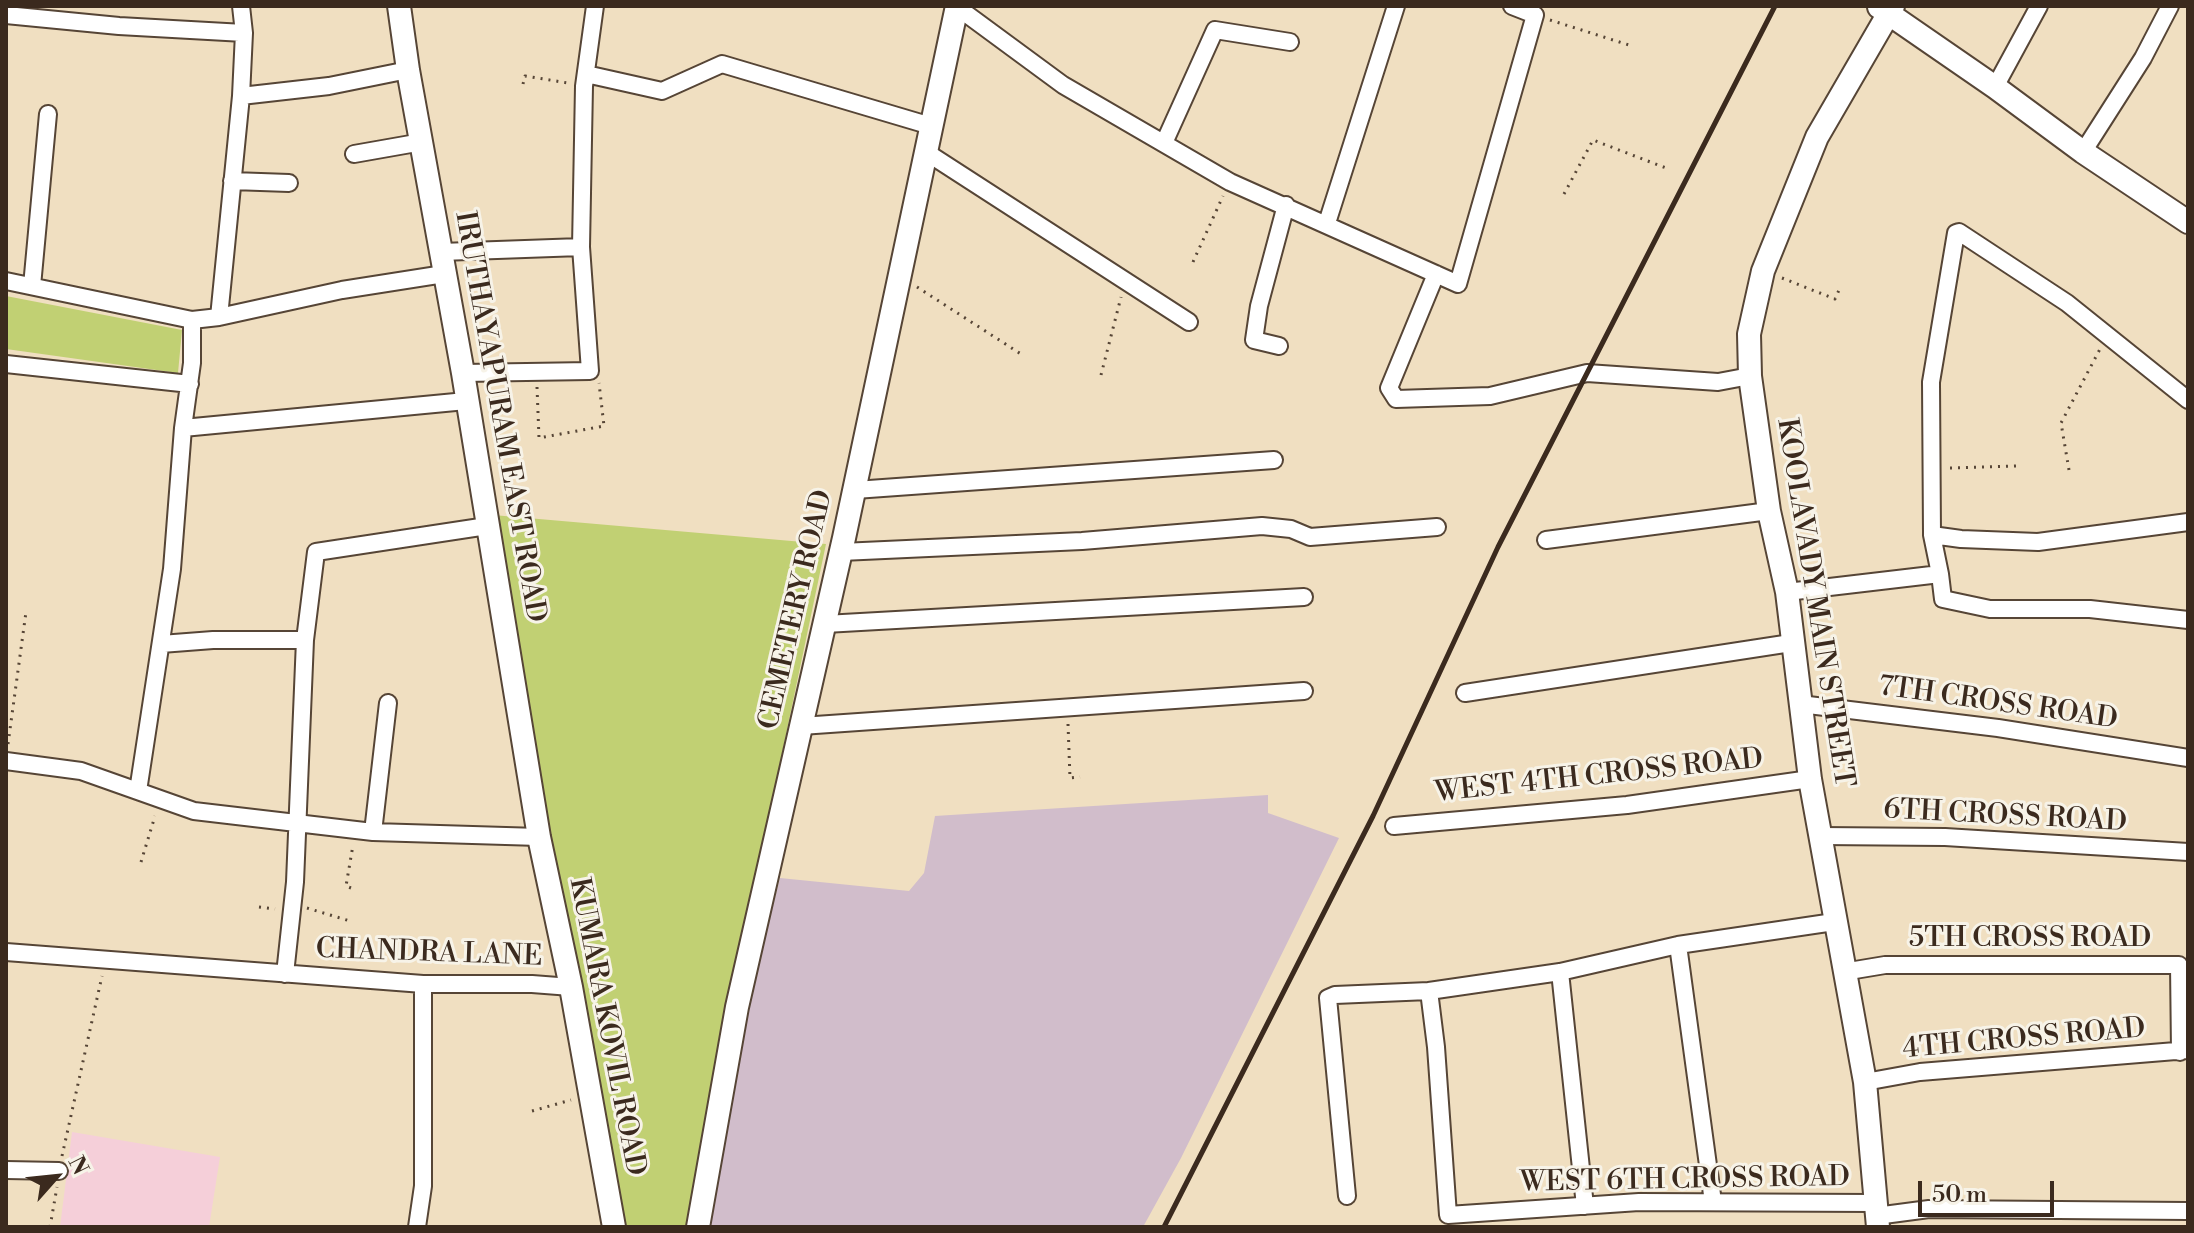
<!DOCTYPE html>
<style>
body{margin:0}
#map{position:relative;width:2194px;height:1233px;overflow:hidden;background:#f0dfc1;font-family:"Libre Bodoni",serif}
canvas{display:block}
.frame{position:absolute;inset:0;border:8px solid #3b2a1e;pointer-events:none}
.north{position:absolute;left:16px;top:1137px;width:80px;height:80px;-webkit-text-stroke:6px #f7f3e8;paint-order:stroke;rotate:63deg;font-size:22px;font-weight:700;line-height:32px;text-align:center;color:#3b2a1e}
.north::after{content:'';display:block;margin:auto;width:28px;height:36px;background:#3b2a1e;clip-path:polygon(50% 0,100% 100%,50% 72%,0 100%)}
.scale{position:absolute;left:1918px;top:1181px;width:136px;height:36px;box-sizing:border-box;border:4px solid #3b2a1e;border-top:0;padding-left:10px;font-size:24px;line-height:28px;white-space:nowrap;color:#3b2a1e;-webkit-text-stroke:6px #f7f3e8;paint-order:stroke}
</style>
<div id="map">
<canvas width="2194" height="1233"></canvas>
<div class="frame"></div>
<div class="north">N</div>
<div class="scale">50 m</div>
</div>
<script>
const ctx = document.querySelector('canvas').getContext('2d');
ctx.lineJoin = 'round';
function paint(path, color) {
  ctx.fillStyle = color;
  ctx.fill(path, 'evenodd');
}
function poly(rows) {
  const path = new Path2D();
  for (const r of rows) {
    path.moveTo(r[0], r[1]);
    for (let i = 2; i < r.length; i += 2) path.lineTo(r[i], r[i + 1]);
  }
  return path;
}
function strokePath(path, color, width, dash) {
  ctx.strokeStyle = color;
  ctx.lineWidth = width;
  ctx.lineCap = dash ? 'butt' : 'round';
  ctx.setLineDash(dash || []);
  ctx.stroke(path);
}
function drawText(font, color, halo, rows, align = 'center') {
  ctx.font = font + ' "Libre Bodoni",serif';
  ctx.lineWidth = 6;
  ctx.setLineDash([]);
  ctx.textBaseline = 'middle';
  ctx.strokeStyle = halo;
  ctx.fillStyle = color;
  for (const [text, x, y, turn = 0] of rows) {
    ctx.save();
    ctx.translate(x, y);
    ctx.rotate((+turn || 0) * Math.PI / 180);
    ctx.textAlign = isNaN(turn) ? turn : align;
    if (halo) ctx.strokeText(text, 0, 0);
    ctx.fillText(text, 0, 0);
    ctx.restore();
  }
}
const built = poly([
 [72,1132,220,1157,209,1227,60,1227]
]);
const industrial = poly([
 [1268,795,1268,813,1339,838,1181,1158,1143,1227,707,1227,758,964,780,878,909,891,924,873,935,816]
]);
const green = poly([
 [6,296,182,330,178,373,6,349],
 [493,515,826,544,739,958,691,1227,622,1227,546,836]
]);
const path = poly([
 [1550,20,1632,46],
 [523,84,525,76,568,83],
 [1564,194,1593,140,1666,168],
 [1193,262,1223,196],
 [1782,278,1835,299,1839,290],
 [917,287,1024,356],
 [1101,375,1121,297],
 [537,387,539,438,604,426,599,383],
 [1950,468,2018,466],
 [2069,470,2061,423,2100,349],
 [1068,724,1070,778,1080,777],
 [8,744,26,612],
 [141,862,155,816],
 [351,888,346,886,353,845],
 [259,907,275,909],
 [307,908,350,921],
 [532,1111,571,1100],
 [62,1156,102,976],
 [50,1227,57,1187]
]);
const street = poly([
 [957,7,1063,85,1230,182,1458,284,1535,15,1512,6],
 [6,15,119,26,244,33],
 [586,74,662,91,722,64,931,126],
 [1995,87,2039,6],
 [241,96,244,33,241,6],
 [1164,143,1215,30,1290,42],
 [926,152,1189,322],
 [2083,152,2143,58,2170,6],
 [354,154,422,142],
 [232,181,289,183],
 [1327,223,1396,6],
 [441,252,581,247],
 [1436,274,1389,388,1396,399,1490,396,1587,373,1718,382,1750,376],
 [6,281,192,320,219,317,342,290,444,274],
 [32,286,48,114],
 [219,317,241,96,329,86,408,70],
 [1279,346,1254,340,1259,306,1286,205],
 [6,364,190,384],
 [463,373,590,371,581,247,584,86,595,6],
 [2188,400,2067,303,1959,232,1956,233,1931,382,1932,535,1940,574,1943,599,1990,609,2090,609,2188,620],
 [183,428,466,401],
 [855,490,1274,460],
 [1932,535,1961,539,2038,542,2188,522],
 [1546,540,1769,511],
 [841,552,1082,541,1262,526,1291,529,1310,537,1437,527],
 [1787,592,1940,574],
 [825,624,1304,597],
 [161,644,213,640,305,640,316,552,487,526],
 [1465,693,1791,643],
 [1800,704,1998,728,2188,758],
 [801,726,1304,691],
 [6,761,81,771,194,811,373,832,539,837],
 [138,791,172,569,183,428,192,363,192,320],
 [1394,826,1627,805,1810,779],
 [373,832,388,703],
 [1819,836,1945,837,2188,852],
 [1834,922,1678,945,1560,972,1429,991,1436,1047,1448,1215,1639,1202,1875,1203],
 [1678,945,1713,1202],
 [6,952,423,984,532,984,571,987],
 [1560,972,1585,1206],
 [1843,972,1885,965,2179,965,2180,1052],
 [285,974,295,882,305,640],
 [1865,1082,1920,1072,2188,1050],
 [6,1170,59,1171],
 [1347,1196,1328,998,1335,995,1429,991],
 [1876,1216,1929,1209,2188,1211],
 [417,1227,423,1186,423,984]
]);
const secondary = poly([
 [399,6,408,70,463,373,539,837,571,987,614,1227],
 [1879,7,1995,87,2083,152,2188,222],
 [698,1227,737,1007,844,538,957,6],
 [1878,1227,1865,1082,1810,779,1787,592,1769,511,1750,376,1749,334,1763,271,1817,137,1893,6]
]);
const rail = poly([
 [1164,1227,1373,816,1498,547,1775,6]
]);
const streetNames = [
 ["IRUTHAYAPURAM EAST ROAD",499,417,80],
 ["KOOLAVADY MAIN STREET",1814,603,81],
 ["CEMETERY ROAD",797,610,-77],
 ["7TH CROSS ROAD",1998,704,8],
 ["WEST 4TH CROSS ROAD",1599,777,-6],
 ["6TH CROSS ROAD",2005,817,3],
 ["5TH CROSS ROAD",2030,939],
 ["CHANDRA LANE",429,954,2],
 ["KUMARA KOVIL ROAD",606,1027,79],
 ["4TH CROSS ROAD",2024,1040,-5],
 ["WEST 6TH CROSS ROAD",1685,1181,-1]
];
paint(built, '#f5cfd9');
paint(industrial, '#d1bdcb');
paint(green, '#c1d073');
strokePath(street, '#564536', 20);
strokePath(secondary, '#564536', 26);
strokePath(path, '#564536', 3, [2, 6]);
strokePath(street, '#fff', 16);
strokePath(secondary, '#fff', 22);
strokePath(rail, '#3b2a1e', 5);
drawText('28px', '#3b2a1e', '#f7f3e8', streetNames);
</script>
